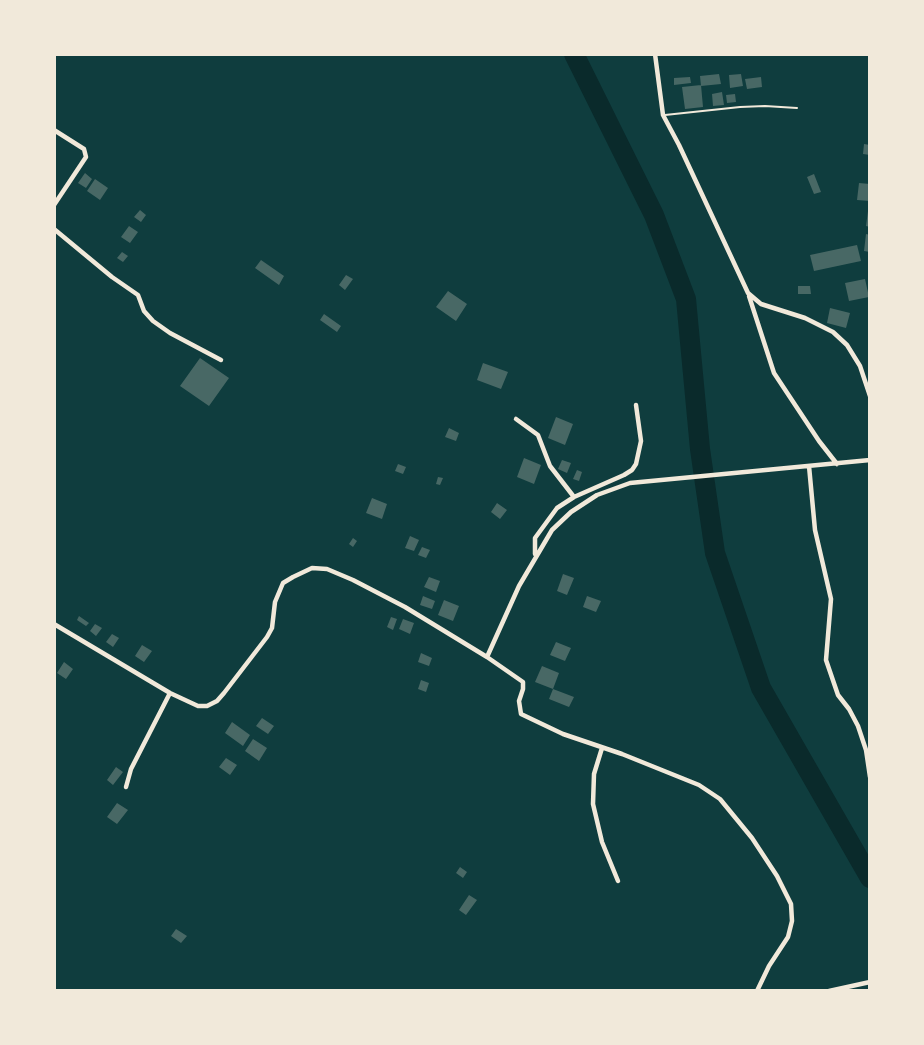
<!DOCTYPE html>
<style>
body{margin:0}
#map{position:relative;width:924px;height:1045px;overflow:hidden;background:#0f3d3e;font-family:"Exo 2",sans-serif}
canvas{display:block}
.frame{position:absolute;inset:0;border:56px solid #f1e9da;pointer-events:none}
</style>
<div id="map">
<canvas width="924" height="1045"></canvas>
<div class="frame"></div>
</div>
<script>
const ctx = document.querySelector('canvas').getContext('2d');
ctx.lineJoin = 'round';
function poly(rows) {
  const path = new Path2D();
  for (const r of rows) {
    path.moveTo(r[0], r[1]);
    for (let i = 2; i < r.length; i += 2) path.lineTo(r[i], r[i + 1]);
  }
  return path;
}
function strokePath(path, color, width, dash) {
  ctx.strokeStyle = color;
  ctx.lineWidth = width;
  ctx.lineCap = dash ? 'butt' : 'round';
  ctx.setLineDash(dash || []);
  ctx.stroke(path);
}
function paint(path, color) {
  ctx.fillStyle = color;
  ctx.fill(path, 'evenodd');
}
const river = poly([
 [574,54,654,215,686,299,700,449,715,553,761,688,870,878]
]);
const building = poly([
 [719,74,721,84,701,86,700,76],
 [741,74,743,86,730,88,729,75],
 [690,77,691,83,674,85,674,78],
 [761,77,762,87,747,89,745,79],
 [701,85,703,107,685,109,682,87],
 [722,92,724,105,713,106,712,94],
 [735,94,736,102,727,103,726,95],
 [864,144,870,145,870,155,863,154],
 [85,173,92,179,86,188,78,183],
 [814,174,821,192,814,194,807,177],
 [95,179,108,188,100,200,87,191],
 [859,183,870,184,870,201,857,200],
 [140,210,146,215,141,222,134,217],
 [868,211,870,211,870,227,866,226],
 [129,226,138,232,130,243,121,237],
 [866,234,870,235,870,252,864,251],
 [857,245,861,261,814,271,810,255],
 [122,252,128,256,123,262,117,258],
 [261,260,284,276,279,285,255,268],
 [346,275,353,279,345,290,339,285],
 [865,279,869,297,849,301,845,283],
 [798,286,810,286,811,294,798,294],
 [448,291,467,304,456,321,436,307],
 [830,308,850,313,846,328,827,323],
 [324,314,341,326,337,332,320,320],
 [200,358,229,378,209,406,180,386],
 [483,363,508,372,501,389,477,380],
 [556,417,573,424,565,445,548,438],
 [449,428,459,433,456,441,445,437],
 [524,458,541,465,534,484,517,477],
 [562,460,571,463,567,473,558,469],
 [398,464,406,467,403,474,395,471],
 [577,470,582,472,579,481,573,479],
 [438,477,443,478,440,485,436,484],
 [372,498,387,504,382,519,366,513],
 [497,503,507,510,500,519,491,512],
 [410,536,419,540,414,551,405,548],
 [353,538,357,541,353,547,349,544],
 [422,547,430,550,426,558,418,555],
 [563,574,574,578,567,595,557,591],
 [429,577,440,581,436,592,424,587],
 [423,596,435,601,432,609,420,605],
 [587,596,601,601,596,612,583,607],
 [444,600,459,606,453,621,438,615],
 [79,616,89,623,86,626,77,620],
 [391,617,397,619,393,630,387,627],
 [403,619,414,623,410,634,399,629],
 [95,624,102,628,96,636,90,631],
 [112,634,119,638,113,647,106,642],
 [556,642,571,648,565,661,550,655],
 [142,645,152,651,144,662,135,656],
 [421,653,432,658,429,666,418,662],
 [64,662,73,669,66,679,57,673],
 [542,666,559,673,553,689,535,682],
 [421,680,429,683,426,692,418,689],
 [553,689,574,697,569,707,549,699],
 [262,718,274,726,268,734,256,726],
 [232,722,250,735,243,746,225,733],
 [253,739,267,748,259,761,245,751],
 [226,758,237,765,230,775,219,767],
 [116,767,123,772,113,785,107,780],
 [117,803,128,810,117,824,107,817],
 [460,867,467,872,463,878,456,873],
 [469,895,477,900,466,915,459,910],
 [176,929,187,936,181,943,171,936]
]);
const service = poly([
 [665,115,740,107,765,106,797,108]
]);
const minor = poly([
 [655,54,663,115,679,145,748,293,761,304,805,318,833,332,847,345,860,366,870,396],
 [54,130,84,149,86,157,54,205],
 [54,229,112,277,138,295,144,311,153,321,170,333,221,360],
 [749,296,774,373,819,441,837,464],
 [516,419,538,435,550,466,574,497],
 [809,466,815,530,831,599,826,660,838,695,849,709,858,726,866,750,870,777],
 [535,554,535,538,557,508,574,497,624,475,632,470,636,464,641,441,636,405],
 [54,624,170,693,198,706,207,706,217,701,224,693,267,637,272,628,275,602,283,583,293,577,312,568,327,569,353,580,405,607,487,657,519,586,552,530,571,512,597,495,630,483,870,460],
 [487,657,523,682,523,689,519,701,521,714,563,734,622,754,699,785,720,799,752,838,777,876,791,904,792,921,788,937,769,966,757,991],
 [602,748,594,774,593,804,602,842,618,881],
 [126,787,131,769,170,693],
 [829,991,870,982]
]);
strokePath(river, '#0a2a2b', 20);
paint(building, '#486865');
strokePath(service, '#f1e9da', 2);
strokePath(minor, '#f1e9da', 4.5);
</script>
